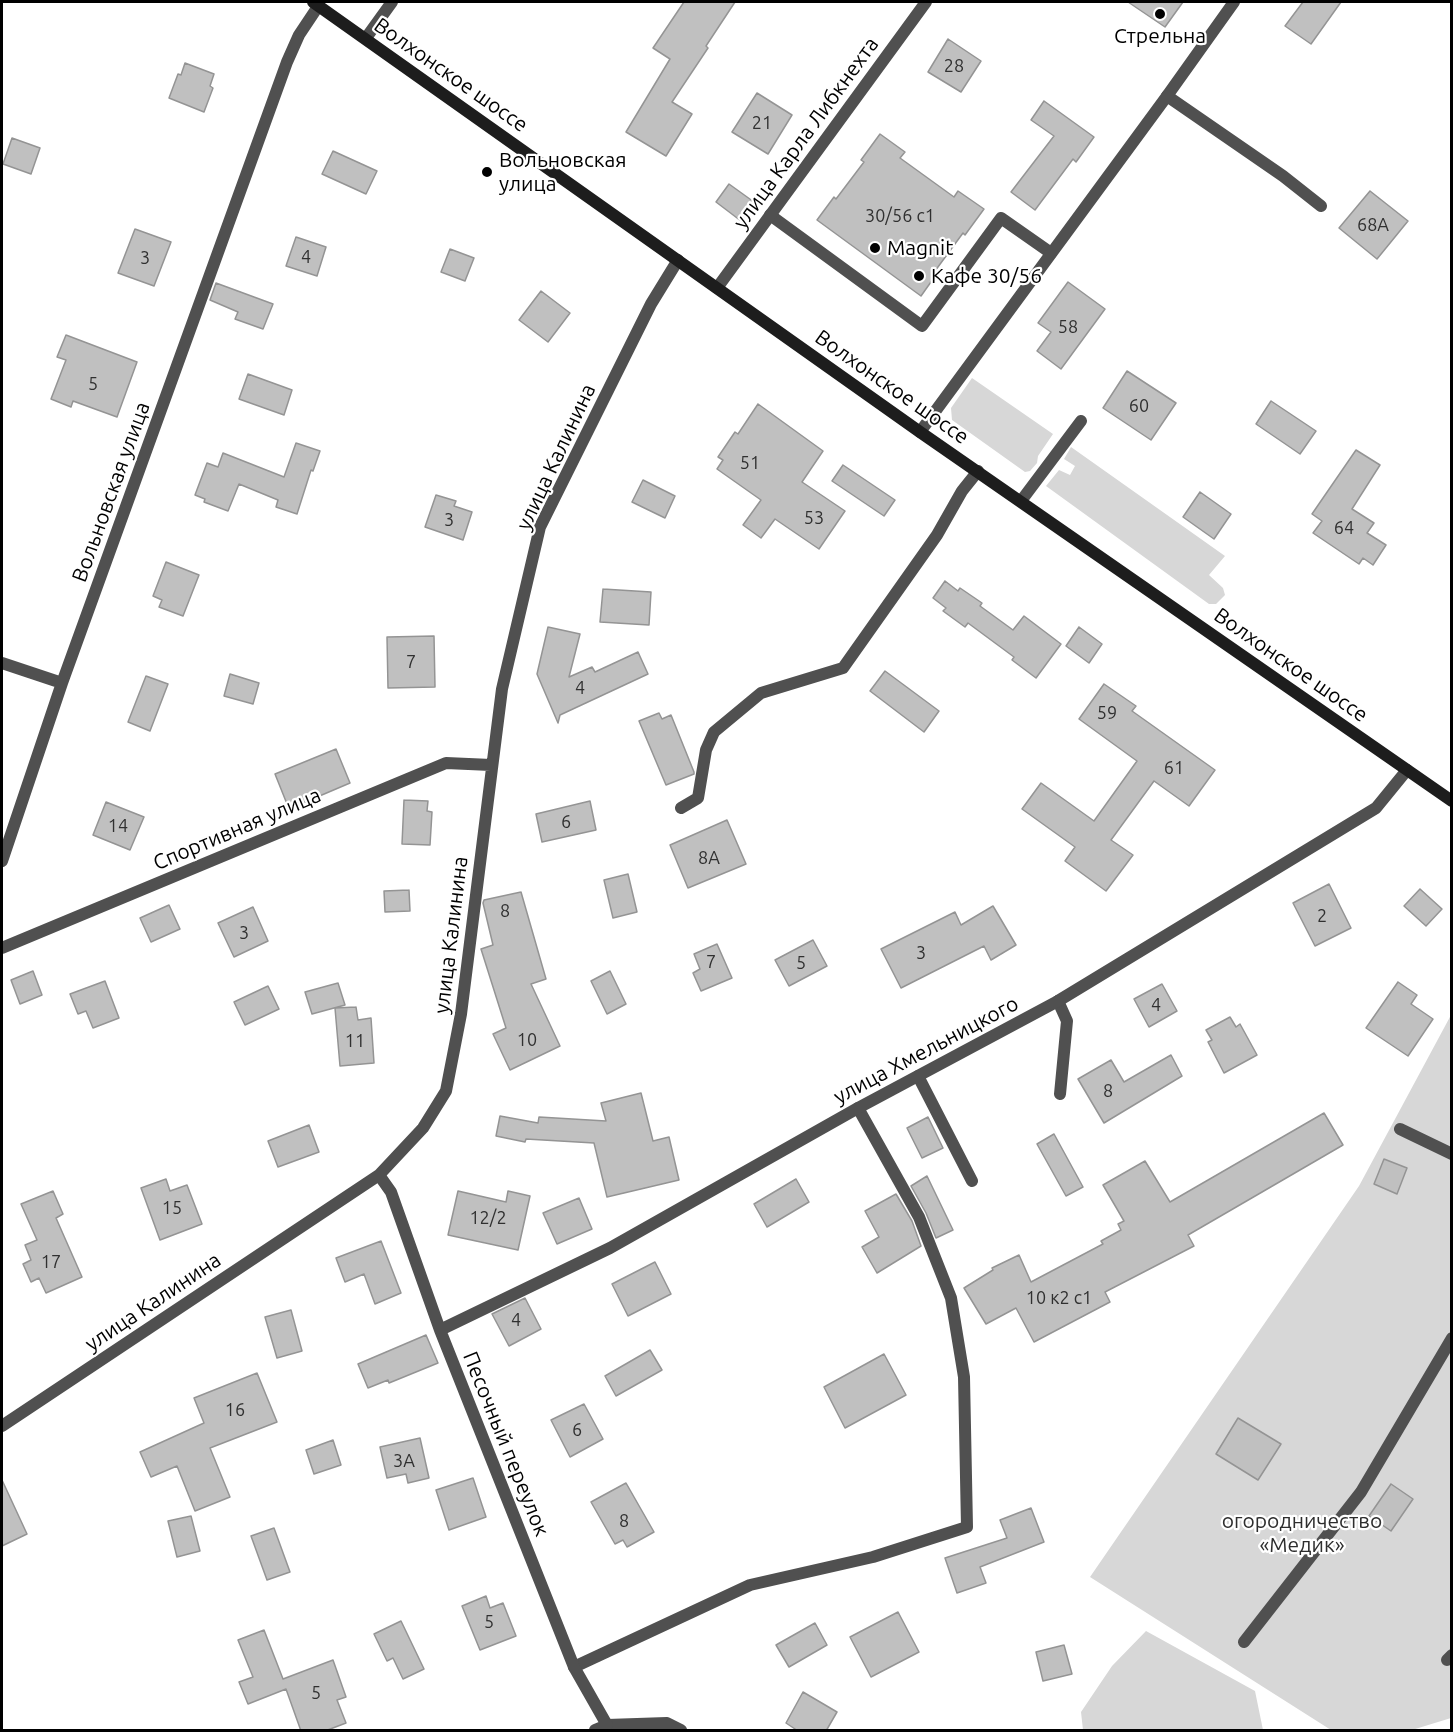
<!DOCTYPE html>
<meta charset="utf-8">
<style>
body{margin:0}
#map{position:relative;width:1453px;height:1732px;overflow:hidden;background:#fff;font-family:Ubuntu,sans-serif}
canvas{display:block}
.frame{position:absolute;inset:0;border:3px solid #000;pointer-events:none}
</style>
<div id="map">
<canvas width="1453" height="1732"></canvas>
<div class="frame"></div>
</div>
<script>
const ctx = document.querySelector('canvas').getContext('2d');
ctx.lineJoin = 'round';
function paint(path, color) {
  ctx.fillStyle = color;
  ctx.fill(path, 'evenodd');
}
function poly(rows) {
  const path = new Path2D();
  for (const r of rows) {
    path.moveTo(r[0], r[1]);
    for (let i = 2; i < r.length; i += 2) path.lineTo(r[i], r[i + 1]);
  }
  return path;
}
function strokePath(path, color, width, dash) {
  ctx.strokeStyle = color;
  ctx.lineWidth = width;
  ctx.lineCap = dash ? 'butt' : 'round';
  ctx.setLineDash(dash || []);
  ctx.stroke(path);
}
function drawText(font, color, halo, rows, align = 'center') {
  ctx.font = font + ' Ubuntu,sans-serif';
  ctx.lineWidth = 4.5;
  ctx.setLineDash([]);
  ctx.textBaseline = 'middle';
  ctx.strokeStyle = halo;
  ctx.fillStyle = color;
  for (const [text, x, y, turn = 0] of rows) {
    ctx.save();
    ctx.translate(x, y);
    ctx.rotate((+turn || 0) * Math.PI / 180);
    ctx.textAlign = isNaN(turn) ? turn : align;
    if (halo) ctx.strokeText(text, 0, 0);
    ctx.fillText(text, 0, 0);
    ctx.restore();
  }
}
const green = poly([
 [972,378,1053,434,1038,456,1037,463,1030,471,1025,472,952,420,951,408],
 [1071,447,1225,556,1209,575,1223,588,1225,595,1216,604,1209,604,1046,486,1059,470,1070,475,1075,466,1064,459],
 [1451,1015,1451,1718,1412,1730,1331,1730,1090,1577,1359,1186],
 [1146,1631,1255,1691,1263,1730,1083,1730,1081,1712,1112,1666]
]);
const building = poly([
 [684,2,735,2,706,46,708,48,672,102,692,114,666,156,626,132,670,59,653,48,684,2],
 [1128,2,1183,2,1165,27,1128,2],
 [1303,2,1341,2,1311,44,1285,26,1303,2],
 [948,39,981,61,961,92,928,72,948,39],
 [185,63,214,74,210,86,213,88,204,112,169,98,178,74,181,75,185,63],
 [757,93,792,115,768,154,732,132,757,93],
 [1044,101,1094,137,1076,162,1073,159,1035,210,1011,192,1054,136,1031,120,1044,101],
 [880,134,905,152,900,158,954,197,958,191,984,209,965,235,963,233,935,271,938,272,921,296,817,220,834,197,836,199,864,162,861,160,880,134],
 [12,138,40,148,31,174,3,164,12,138],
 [333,151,377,171,366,194,322,174,333,151],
 [729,184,754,202,741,221,716,202,729,184],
 [1370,191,1408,221,1377,259,1339,228,1370,191],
 [135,229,171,242,154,286,118,273,135,229],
 [296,237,326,247,317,276,286,266,296,237],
 [450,249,474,258,465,281,441,272,450,249],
 [1068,282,1105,309,1061,369,1037,351,1051,332,1038,323,1068,282],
 [216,283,273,304,263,329,235,319,238,312,210,300,216,283],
 [541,291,570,313,548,342,519,320,541,291],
 [66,335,137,362,117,417,73,401,71,407,51,399,66,360,57,357,66,335],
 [1127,371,1176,403,1151,440,1103,408,1127,371],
 [248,374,292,390,284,415,239,399,248,374],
 [1271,401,1316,431,1300,454,1256,424,1271,401],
 [758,404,823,451,802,482,845,511,819,549,775,519,761,538,743,525,761,500,717,469,723,460,718,457,735,432,738,434,758,404],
 [296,443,320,451,313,471,311,470,297,514,276,507,278,500,239,484,228,511,204,502,205,499,195,495,207,463,218,467,223,453,284,477,296,443],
 [1356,450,1380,465,1352,509,1374,523,1367,533,1386,545,1373,565,1363,558,1359,564,1313,533,1322,521,1312,514,1356,450],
 [843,465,895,500,884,516,832,481,843,465],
 [643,480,675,496,665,518,632,502,643,480],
 [1200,492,1231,514,1214,539,1183,517,1200,492],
 [436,495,456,501,454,506,472,512,463,540,425,527,436,495],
 [166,562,199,575,183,616,159,607,162,600,153,596,166,562],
 [945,581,958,591,960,588,982,603,980,606,1013,630,1024,616,1061,644,1036,678,1012,660,1014,657,968,623,965,627,943,611,946,608,933,598,945,581],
 [603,589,651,592,649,625,600,622,603,589],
 [548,627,580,634,569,677,592,667,595,672,638,652,648,674,560,715,558,723,537,674,548,627],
 [1079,627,1102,644,1089,663,1066,646,1079,627],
 [434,636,435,687,388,688,387,637,434,636],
 [885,671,939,711,924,732,870,691,885,671],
 [230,674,259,683,253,704,224,696,230,674],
 [146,676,168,684,150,731,128,722,146,676],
 [1104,684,1136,706,1132,711,1215,770,1189,806,1154,781,1111,840,1133,855,1106,891,1065,861,1075,847,1022,809,1041,783,1094,821,1137,761,1079,719,1104,684],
 [659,713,662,719,671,715,694,772,694,774,666,785,639,721,659,713],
 [336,749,350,783,289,809,275,774,336,749],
 [404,800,428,801,427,811,432,812,430,845,402,844,404,800],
 [590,801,596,830,542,842,536,814,590,801],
 [106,802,144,817,130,850,93,835,106,802],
 [727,820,746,864,688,888,670,845,727,820],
 [628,874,637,912,613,918,604,880,628,874],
 [1329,884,1351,928,1315,946,1293,903,1329,884],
 [1420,889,1442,909,1426,926,1404,906,1420,889],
 [409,890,410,911,385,912,384,891,409,890],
 [521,892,546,979,531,984,560,1046,510,1070,493,1034,506,1028,481,949,493,945,483,903,484,900,521,892],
 [169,905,180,929,151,942,140,918,169,905],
 [993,906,1016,945,991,960,984,946,901,988,881,949,955,912,961,925,993,906],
 [253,907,268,941,234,957,218,923,253,907],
 [813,940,827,966,789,986,775,960,813,940],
 [717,944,732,978,701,991,693,973,700,969,694,954,717,944],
 [33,971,42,995,20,1004,11,980,33,971],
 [610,971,626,1004,607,1014,591,981,610,971],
 [105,981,119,1018,93,1028,86,1011,78,1014,70,994,105,981],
 [1398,982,1417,995,1411,1004,1433,1019,1408,1056,1366,1028,1398,982],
 [338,983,345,1005,312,1014,305,992,338,983],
 [1162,984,1177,1011,1149,1027,1134,999,1162,984],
 [268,986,279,1009,245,1025,234,1002,268,986],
 [356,1007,358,1020,371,1018,374,1063,340,1066,335,1008,356,1007],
 [1230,1017,1236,1027,1240,1024,1257,1055,1224,1073,1208,1042,1212,1040,1206,1030,1230,1017],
 [1171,1055,1182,1076,1104,1123,1078,1079,1111,1060,1124,1082,1171,1055],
 [641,1093,653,1141,669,1137,679,1180,607,1197,594,1143,526,1139,525,1142,496,1136,500,1116,538,1123,539,1117,606,1121,601,1103,641,1093],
 [1324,1113,1343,1145,1188,1235,1194,1246,1105,1292,1110,1302,1034,1342,1016,1308,986,1324,964,1288,993,1270,992,1268,1019,1255,1031,1282,1103,1244,1101,1241,1121,1230,1118,1224,1124,1221,1103,1185,1145,1161,1170,1202,1324,1113],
 [928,1117,943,1148,922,1158,907,1128,928,1117],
 [309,1125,319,1152,278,1167,268,1141,309,1125],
 [1054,1134,1083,1187,1066,1196,1037,1144,1054,1134],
 [1384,1159,1407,1168,1397,1194,1374,1184,1384,1159],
 [927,1176,953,1230,936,1238,926,1213,911,1186,927,1176],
 [166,1179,170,1191,187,1185,202,1224,160,1240,141,1188,166,1179],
 [796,1179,809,1202,767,1227,754,1204,796,1179],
 [53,1191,63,1214,56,1218,82,1277,46,1293,39,1278,31,1282,23,1264,31,1260,25,1245,37,1240,21,1204,53,1191],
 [458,1191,506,1202,508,1191,530,1196,518,1250,448,1235,458,1191],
 [896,1194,912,1221,921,1246,877,1273,862,1247,879,1237,865,1211,896,1194],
 [579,1198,592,1229,557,1244,543,1213,579,1198],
 [381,1241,401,1293,375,1304,364,1274,345,1282,336,1258,381,1241],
 [655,1262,671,1294,628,1316,612,1284,655,1262],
 [525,1298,541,1329,509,1346,492,1314,525,1298],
 [291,1310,302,1351,277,1358,265,1317,291,1310],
 [426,1335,438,1363,389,1383,388,1380,368,1388,358,1364,426,1335],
 [650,1350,662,1370,616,1396,605,1376,650,1350],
 [884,1354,906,1395,845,1428,824,1387,884,1354],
 [257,1373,277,1422,210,1448,230,1497,195,1511,177,1466,151,1477,140,1452,204,1423,194,1398,257,1373],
 [584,1404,603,1439,570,1457,551,1420,584,1404],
 [1238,1418,1281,1444,1258,1480,1216,1454,1238,1418],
 [420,1438,429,1478,408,1483,406,1474,387,1478,380,1447,420,1438],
 [333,1440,341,1465,314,1474,306,1450,333,1440],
 [473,1478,486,1517,449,1530,436,1490,473,1478],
 [2,1480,27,1534,2,1546,2,1480],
 [626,1483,654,1532,627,1547,623,1540,615,1544,591,1502,626,1483],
 [1391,1484,1413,1499,1391,1531,1369,1516,1391,1484],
 [1031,1508,1044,1542,980,1567,986,1583,957,1593,945,1558,1007,1538,1000,1520,1031,1508],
 [191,1516,200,1551,177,1557,168,1521,191,1516],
 [274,1528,290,1572,267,1580,251,1536,274,1528],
 [486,1596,490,1608,503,1603,516,1636,480,1650,462,1606,486,1596],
 [898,1612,919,1652,871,1677,850,1637,898,1612],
 [401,1621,424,1669,403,1679,393,1658,387,1661,374,1634,401,1621],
 [815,1623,827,1645,789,1667,776,1645,815,1623],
 [264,1630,283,1679,333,1660,346,1697,337,1700,346,1723,325,1731,301,1731,286,1689,248,1704,239,1682,253,1677,238,1640,264,1630],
 [1064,1645,1072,1674,1043,1681,1036,1652,1064,1645],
 [803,1692,837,1712,826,1731,798,1731,786,1723,803,1692]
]);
const lane = poly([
 [366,38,392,2],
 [1167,96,1283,176,1321,206],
 [770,215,922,326,1001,218,1051,253],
 [1021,501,1081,421],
 [681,808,698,798,706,750,714,732,761,693,843,668,937,535,962,491,978,471],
 [1058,1001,1067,1021,1060,1094],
 [918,1076,972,1181],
 [1400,1129,1452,1154],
 [1244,1642,1361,1492,1452,1338],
 [1447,1660,1452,1655],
 [574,1667,750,1585,873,1557,967,1527,964,1377,951,1298,919,1217,858,1108],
 [607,1725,667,1723,681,1730]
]);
const street = poly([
 [717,288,926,2],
 [920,432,1167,96,1234,2],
 [2,663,62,683],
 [2,861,62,683,287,62,299,35,319,5],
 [2,948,446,763,491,765],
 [379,1175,391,1192,440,1330,574,1667,607,1725,595,1730],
 [440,1330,610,1248,858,1108,1058,1001,1376,808,1407,770],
 [2,1426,379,1175,423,1128,446,1091,461,1014,502,689,540,527,651,304,678,260]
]);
const secondary = poly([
 [313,2,920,432,1452,801]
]);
const markers = [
 [1160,14,6,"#000"],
 [487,172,6,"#000"],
 [875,248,6,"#000"],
 [919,276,6,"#000"]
];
const numberNames = [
 ["28",954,66],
 ["21",762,123],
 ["30/56 с1",900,216],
 ["68А",1373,225],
 ["4",306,257],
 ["3",145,258],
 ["58",1068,327],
 ["5",93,384],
 ["60",1139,406],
 ["51",750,463],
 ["53",814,518],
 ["3",449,520],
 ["64",1344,528],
 ["7",411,662],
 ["4",580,688],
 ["59",1107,713],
 ["61",1174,768],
 ["6",566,822],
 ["14",118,826],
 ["8А",709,858],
 ["8",505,911],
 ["2",1322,916],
 ["3",244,933],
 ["3",921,953],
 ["7",711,962],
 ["5",801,963],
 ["4",1156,1005],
 ["10",527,1040],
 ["11",355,1041],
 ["8",1108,1091],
 ["15",172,1208],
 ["12/2",488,1218],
 ["17",51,1262],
 ["10 к2 с1",1059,1298],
 ["4",516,1320],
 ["16",235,1410],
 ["6",577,1430],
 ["3А",404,1461],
 ["8",624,1521],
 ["5",489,1622],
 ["5",316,1693]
];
const poiNames = [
 ["Стрельна",1160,36,"center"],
 ["Вольновская",499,160],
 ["улица",499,184],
 ["Magnit",887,248],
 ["Кафе 30/56",931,276]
];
const streetNames = [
 ["Волхонское шоссе",451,75,35],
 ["улица Карла Либкнехта",806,133,-54],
 ["Волхонское шоссе",892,387,35],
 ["улица Калинина",556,457,-65],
 ["Вольновская улица",111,492,-70],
 ["Волхонское шоссе",1291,665,35],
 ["Спортивная улица",237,829,-23],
 ["улица Калинина",451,935,-83],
 ["улица Хмельницкого",926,1050,-28],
 ["улица Калинина",153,1302,-34],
 ["Песочный переулок",506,1444,68]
];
const parkNames = [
 ["огородничество",1302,1521],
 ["«Медик»",1302,1545]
];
paint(green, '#d7d7d7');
paint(building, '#c0c0c0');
strokePath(building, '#949494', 1.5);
strokePath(lane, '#505050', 12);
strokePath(street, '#505050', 12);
strokePath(secondary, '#1d1d1d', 12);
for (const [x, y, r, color] of markers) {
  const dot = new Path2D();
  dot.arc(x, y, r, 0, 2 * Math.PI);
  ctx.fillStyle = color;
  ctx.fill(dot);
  strokePath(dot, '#fff', 2);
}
drawText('18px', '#303030', null, numberNames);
drawText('21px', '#000', '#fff', poiNames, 'left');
drawText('21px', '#000', '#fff', streetNames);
drawText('21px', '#2e2e2e', '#fff', parkNames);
</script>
